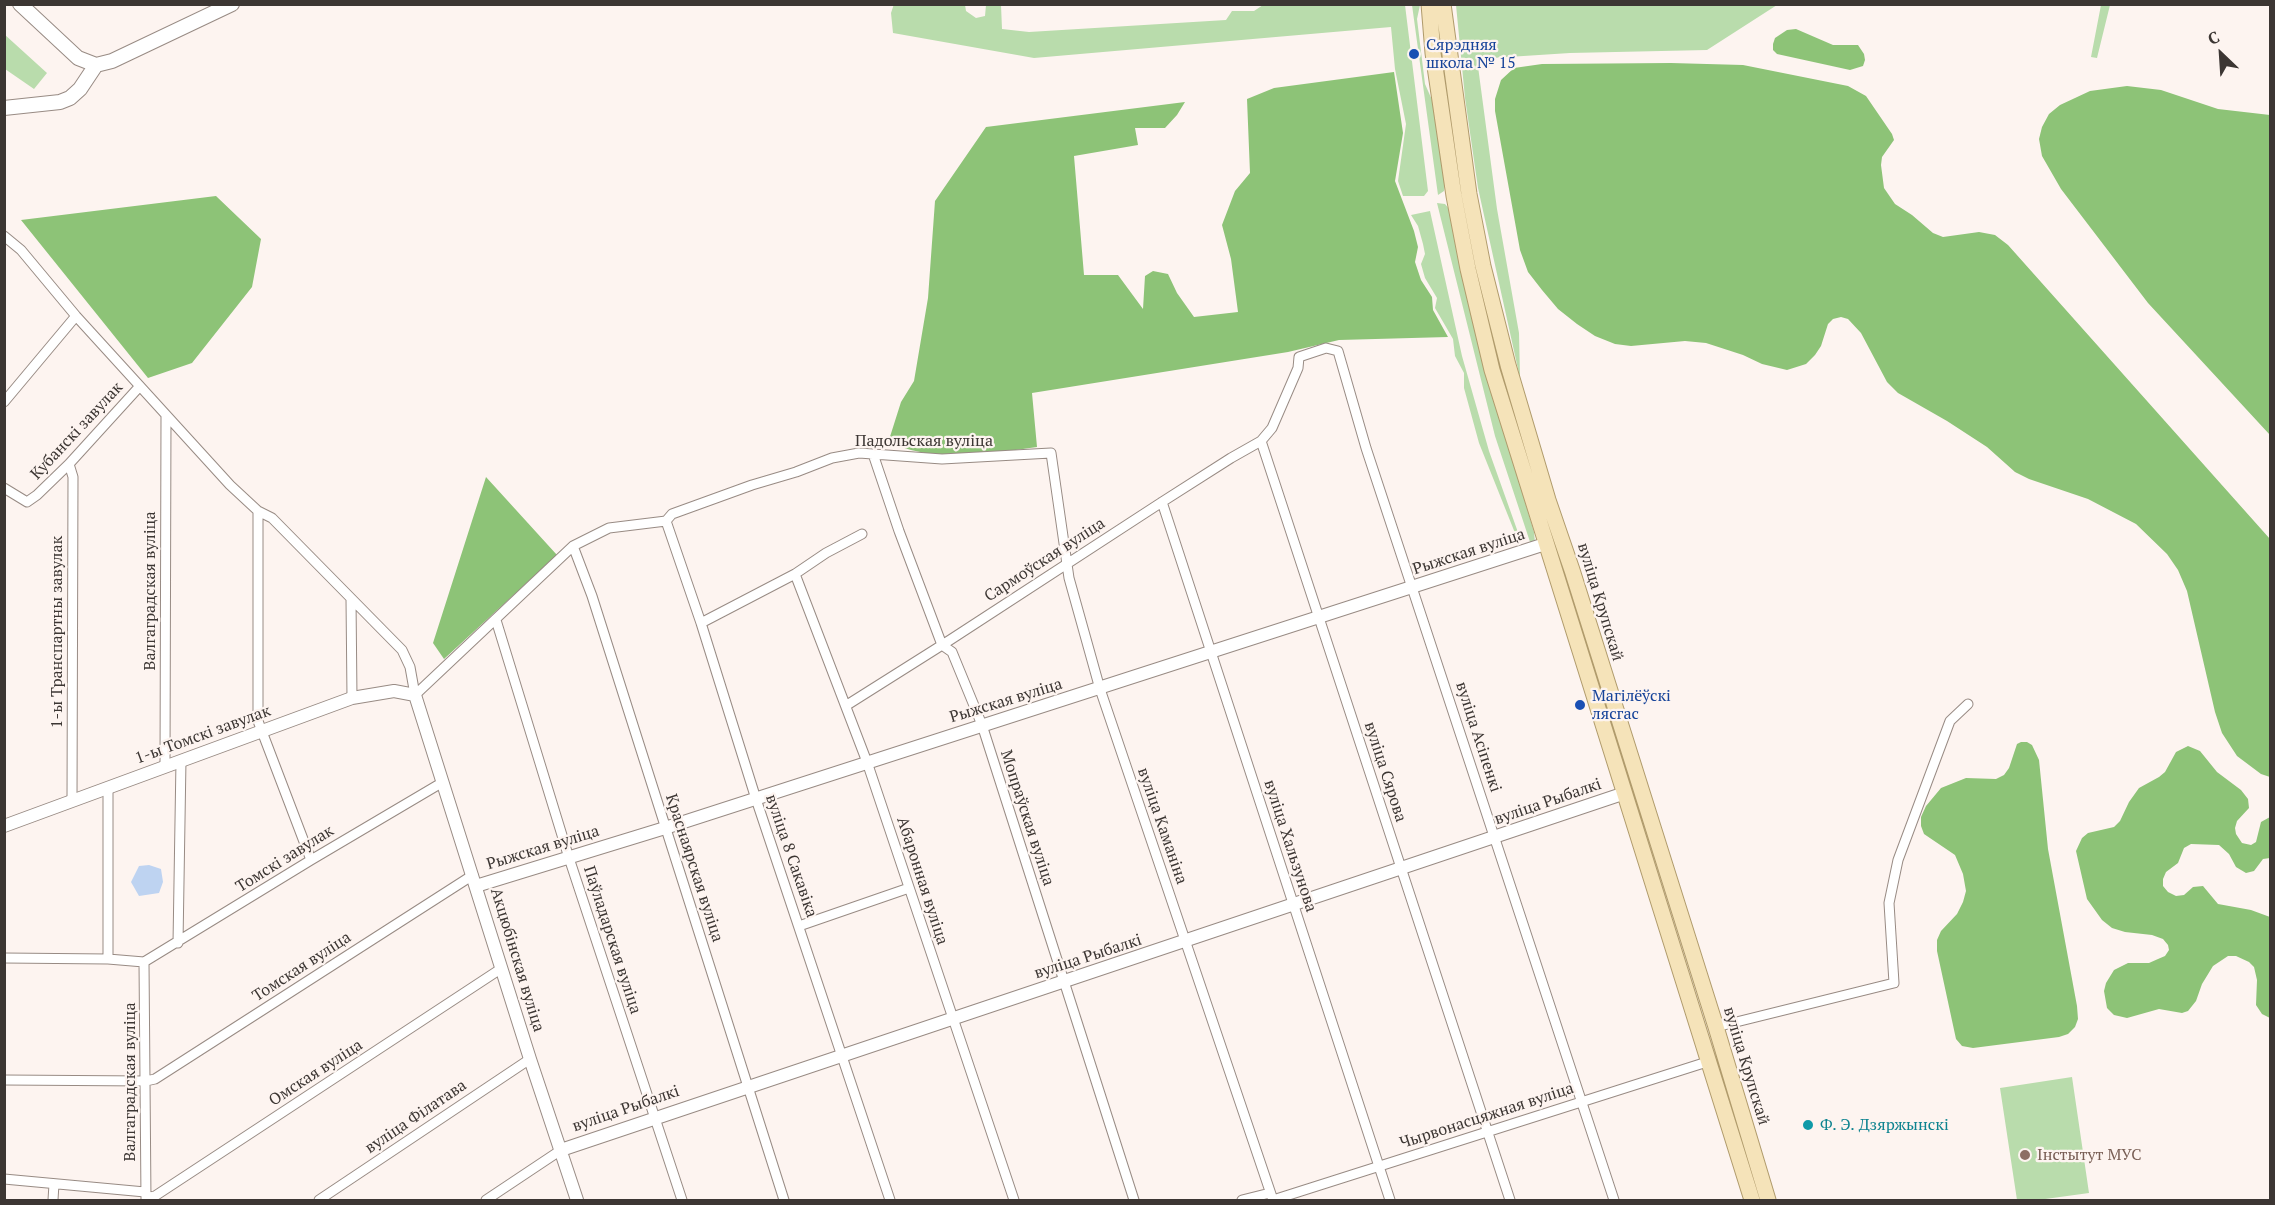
<!DOCTYPE html>
<meta charset="utf-8">
<style>
body{margin:0}
#map{position:relative;width:2275px;height:1205px;overflow:hidden;background:#fdf4f0;font-family:"PT Serif",serif}
canvas{display:block}
.frame{position:absolute;inset:0;border:6px solid #3c3633;pointer-events:none}
.north{position:absolute;left:2191px;top:24px;width:60px;height:60px;-webkit-text-stroke:4px #fdf4f0;paint-order:stroke;rotate:335deg;font-size:16px;font-weight:700;line-height:24px;text-align:center;color:#3c3633}
.north::after{content:'';display:block;margin:auto;width:21px;height:27px;background:#3c3633;clip-path:polygon(50% 0,100% 100%,50% 72%,0 100%)}
</style>
<div id="map">
<canvas width="2275" height="1205"></canvas>
<div class="frame"></div>
<div class="north">С</div>
</div>
<script>
const ctx = document.querySelector('canvas').getContext('2d');
ctx.lineJoin = 'round';
function paint(path, color) {
  ctx.fillStyle = color;
  ctx.fill(path, 'evenodd');
}
function poly(rows) {
  const path = new Path2D();
  for (const r of rows) {
    path.moveTo(r[0], r[1]);
    for (let i = 2; i < r.length; i += 2) path.lineTo(r[i], r[i + 1]);
  }
  return path;
}
function strokePath(path, color, width, dash) {
  ctx.strokeStyle = color;
  ctx.lineWidth = width;
  ctx.lineCap = dash ? 'butt' : 'round';
  ctx.setLineDash(dash || []);
  ctx.stroke(path);
}
function drawText(font, color, halo, rows, align = 'center') {
  ctx.font = font + ' "PT Serif",serif';
  ctx.lineWidth = 4.5;
  ctx.setLineDash([]);
  ctx.textBaseline = 'middle';
  ctx.strokeStyle = halo;
  ctx.fillStyle = color;
  for (const [text, x, y, turn = 0] of rows) {
    ctx.save();
    ctx.translate(x, y);
    ctx.rotate((+turn || 0) * Math.PI / 180);
    ctx.textAlign = isNaN(turn) ? turn : align;
    if (halo) ctx.strokeText(text, 0, 0);
    ctx.fillText(text, 0, 0);
    ctx.restore();
  }
}
const green = poly([
 [894,4,965,5,966,11,976,18,985,16,986,5,1001,5,1002,29,1029,32,1226,20,1232,11,1254,11,1263,5,1405,5,1428,191,1424,196,1403,196,1398,181,1406,124,1395,69,1391,27,1034,58,893,33,891,13],
 [1412,5,1420,5,1417,19,1425,84,1432,100,1445,184,1444,191,1438,195],
 [1456,5,1777,5,1707,50,1570,53,1477,59,1497,209,1519,333,1520,378,1478,188,1465,98],
 [2101,5,2110,5,2097,58,2091,57],
 [4,34,47,73,34,89,5,69],
 [1437,203,1445,204,1450,210,1506,438,1534,532,1535,543,1531,545,1495,436],
 [1430,211,1462,356,1489,451,1520,538,1515,533,1479,443,1464,388,1464,373,1455,356,1453,339,1435,308,1437,298,1425,278,1421,264,1425,254,1423,244,1418,226,1411,215],
 [2072,1077,2089,1193,2038,1200,2017,1200,2000,1088]
]);
const forest = poly([
 [1796,29,1833,45,1858,45,1864,54,1865,60,1863,66,1850,70,1777,54,1773,50,1773,44,1775,38,1787,30],
 [1671,63,1743,65,1848,86,1866,96,1892,134,1894,140,1882,157,1881,165,1884,188,1895,204,1912,215,1933,233,1943,237,1979,232,1995,235,2008,245,2270,539,2270,777,2261,774,2237,756,2222,733,2215,712,2187,591,2178,570,2167,554,2136,524,2088,499,2029,479,2015,472,1987,447,1947,421,1898,393,1887,382,1861,333,1848,319,1841,317,1833,319,1828,324,1821,346,1815,355,1806,364,1787,370,1762,364,1743,355,1706,343,1685,341,1631,346,1615,344,1595,336,1577,324,1558,309,1542,290,1528,272,1520,250,1495,111,1495,99,1501,80,1514,68,1542,64],
 [1394,72,1403,133,1395,181,1414,231,1418,247,1415,262,1421,280,1432,297,1433,310,1448,337,1339,340,1288,352,1032,393,1037,447,952,459,911,450,888,443,901,402,914,381,928,298,935,201,986,127,1185,102,1177,115,1165,128,1135,128,1138,145,1074,156,1084,275,1118,275,1143,309,1145,276,1153,271,1168,274,1177,293,1194,317,1238,312,1231,259,1222,225,1235,191,1250,173,1247,99,1274,88],
 [2127,86,2161,90,2218,109,2270,115,2270,435,2148,303,2061,189,2042,156,2039,139,2042,127,2049,114,2060,105,2090,91],
 [216,196,261,239,252,287,192,363,148,378,21,220],
 [486,477,557,555,444,659,433,643],
 [2021,742,2027,742,2032,745,2039,760,2048,849,2077,1006,2078,1019,2075,1027,2068,1034,2059,1037,1973,1048,1962,1046,1956,1039,1937,951,1937,940,1941,931,1957,914,1963,902,1966,891,1963,874,1955,855,1924,834,1921,826,1921,817,1926,806,1941,788,1966,778,1996,779,2004,775,2009,768,2017,744],
 [2188,746,2200,751,2217,772,2241,790,2248,799,2249,808,2237,821,2235,828,2236,834,2242,843,2251,845,2256,842,2261,822,2270,817,2270,858,2263,859,2254,871,2246,873,2236,867,2229,854,2219,845,2191,844,2184,848,2178,863,2166,872,2163,879,2163,886,2168,892,2176,896,2184,895,2193,887,2203,886,2218,904,2251,910,2270,917,2270,1018,2262,1014,2256,1005,2257,980,2254,967,2249,962,2236,956,2228,956,2213,966,2202,984,2196,1001,2188,1011,2182,1013,2159,1009,2127,1018,2114,1015,2107,1008,2104,991,2106,983,2114,970,2128,963,2149,963,2158,959,2165,956,2169,950,2168,945,2163,939,2152,935,2125,932,2112,928,2102,920,2087,899,2076,851,2082,838,2088,833,2114,827,2120,821,2129,802,2139,788,2159,777,2165,772,2176,752]
]);
const water = poly([
 [149,865,161,869,163,882,159,893,139,896,131,882,139,866]
]);
const minor = poly([
 [4,236,21,250,76,316,230,485,258,511,272,518,402,650,410,667,415,695],
 [4,402,76,316],
 [873,454,899,531,942,645,952,652,982,725,1134,1200],
 [69,464,73,477,72,801],
 [4,488,27,502,37,495,69,464,140,386],
 [1162,502,1390,1200],
 [258,511,258,721,311,860],
 [666,521,672,514,752,485,796,472,832,458,859,453,942,459,1051,453,1069,578,1100,689,1273,1200],
 [666,521,701,623,756,799,890,1200],
 [573,546,592,596,784,1200],
 [795,574,867,762,1014,1200],
 [351,599,352,698],
 [496,620,569,858,682,1200],
 [701,623,795,574,826,553,862,534],
 [415,695,573,546,609,528,666,521],
 [847,705,950,640,1162,502,1231,458,1261,441],
 [165,766,166,416],
 [108,788,108,959],
 [799,926,909,888],
 [178,943,181,760],
 [4,958,108,959,144,962],
 [144,962,311,860,443,782],
 [144,962,146,1200],
 [1716,1027,1894,983,1889,903,1898,860,1950,721,1968,704],
 [4,1080,146,1081,155,1079,473,875],
 [4,1179,145,1192],
 [146,1198,155,1196,502,968],
 [53,1200,54,1184],
 [319,1200,530,1059],
 [486,1200,561,1150],
 [1242,1200,1270,1193],
 [1273,1200,1710,1061],
 [1510,1200,1261,441,1272,428,1298,368,1299,357,1326,348,1338,351,1366,448,1614,1200]
]);
const tertiary = poly([
 [4,826,352,698,394,691,415,695,530,1059,577,1200],
 [476,886,665,828,1545,544],
 [561,1150,1625,793]
]);
const secondary = poly([
 [20,4,78,58,96,65,112,61,232,4],
 [4,108,60,102,70,98,80,89,96,65]
]);
const primary = poly([
 [1429,4,1433,53,1454,196,1468,269,1492,370,1752,1200],
 [1443,4,1469,194,1483,266,1508,365,1548,500,1572,570,1716,1027,1768,1200]
]);
const markers = [
 [1414,54,6,"#1a4fb4"],
 [1580,705,6,"#1a4fb4"],
 [1808,1125,6,"#0f9aa8"],
 [2025,1155,6,"#8d6e63"]
];
const transitNames = [
 ["Сярэдняя",1426,45],
 ["школа № 15",1426,63],
 ["Магілёўскі",1592,696],
 ["лясгас",1592,714]
];
const streetNames = [
 ["Кубанскі завулак",77,431,-47],
 ["Падольская вуліца",924,441],
 ["Рыжская вуліца",1469,552,-18],
 ["Сармоўская вуліца",1045,560,-33],
 ["Валгаградская вуліца",150,591,-90],
 ["вуліца Крупскай",1600,602,73],
 ["1-ы Транспартны завулак",57,632,-90],
 ["Рыжская вуліца",1006,701,-17],
 ["1-ы Томскі завулак",203,735,-20],
 ["вуліца Асіпенкі",1478,737,72],
 ["вуліца Сярова",1385,772,72],
 ["вуліца Рыбалкі",1548,802,-19],
 ["Мопраўская вуліца",1027,818,72],
 ["вуліца Каманіна",1162,826,71],
 ["вуліца Хальзунова",1290,846,72],
 ["Рыжская вуліца",543,848,-17],
 ["вуліца 8 Сакавіка",791,856,71],
 ["Томскі завулак",285,859,-32],
 ["Краснаярская вуліца",694,868,72],
 ["Абаронная вуліца",922,881,72],
 ["Паўладарская вуліца",612,940,72],
 ["вуліца Рыбалкі",1088,957,-18],
 ["Акцюбінская вуліца",517,960,73],
 ["Томская вуліца",302,967,-33],
 ["вуліца Крупскай",1746,1066,73],
 ["Омская вуліца",316,1073,-33],
 ["Валгаградская вуліца",130,1082,-90],
 ["вуліца Рыбалкі",626,1109,-19],
 ["Чырвонасцяжная вуліца",1487,1116,-18],
 ["вуліца Філатава",416,1117,-34]
];
const cultureNames = [
 ["Ф. Э. Дзяржынскі",1820,1125]
];
const educationNames = [
 ["Інстытут МУС",2037,1155]
];
paint(green, '#b9dcac');
paint(forest, '#8dc377');
paint(water, '#bed3f1');
strokePath(minor, '#988b84', 11);
strokePath(tertiary, '#988b84', 14);
strokePath(secondary, '#988b84', 16);
strokePath(primary, '#b09b6c', 17);
strokePath(minor, '#fff', 9);
strokePath(tertiary, '#fff', 12);
strokePath(secondary, '#fff', 14);
strokePath(primary, '#f5e3b9', 15);
for (const [x, y, r, color] of markers) {
  const dot = new Path2D();
  dot.arc(x, y, r, 0, 2 * Math.PI);
  ctx.fillStyle = color;
  ctx.fill(dot);
  strokePath(dot, '#fdf4f0', 2);
}
drawText('16px', '#164399', '#fdf4f0', transitNames, 'left');
drawText('16px', '#3c3633', '#fdf4f0', streetNames);
drawText('16px', '#0d838f', '#fdf4f0', cultureNames, 'left');
drawText('16px', '#785e54', '#fdf4f0', educationNames, 'left');
</script>
